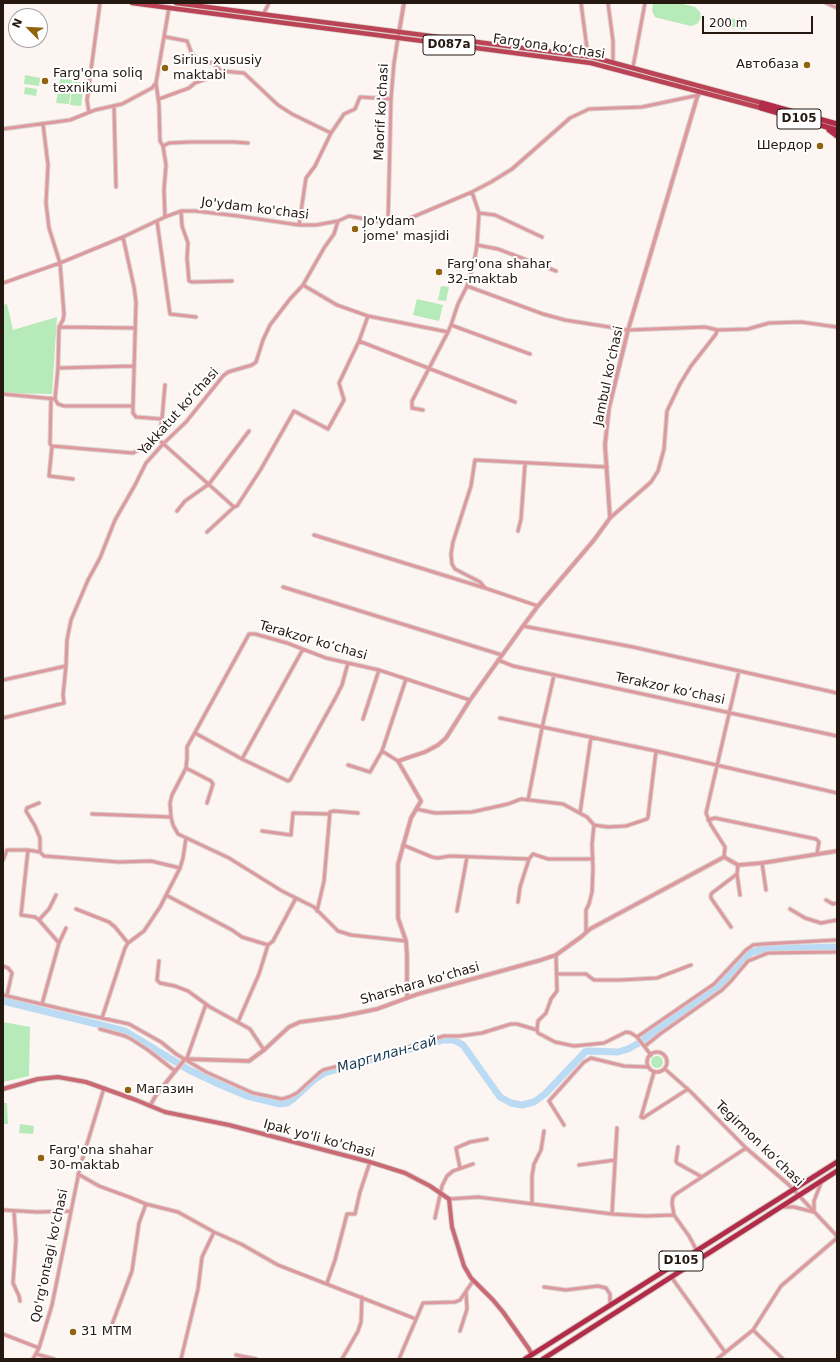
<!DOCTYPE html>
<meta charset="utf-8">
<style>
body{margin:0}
#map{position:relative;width:840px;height:1362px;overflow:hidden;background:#fcf5f1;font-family:"DejaVu Sans",sans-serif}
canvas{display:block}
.frame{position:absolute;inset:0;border:4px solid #241811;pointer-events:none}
.north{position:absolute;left:8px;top:8px;width:40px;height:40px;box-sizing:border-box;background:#fff;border:1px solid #a7a3a0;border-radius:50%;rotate:294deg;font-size:11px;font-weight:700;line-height:16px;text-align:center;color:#241811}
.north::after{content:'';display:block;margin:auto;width:14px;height:18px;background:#90630d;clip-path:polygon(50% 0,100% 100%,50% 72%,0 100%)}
.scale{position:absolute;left:702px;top:16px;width:111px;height:18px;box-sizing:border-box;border:2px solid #241811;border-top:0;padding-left:5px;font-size:12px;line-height:14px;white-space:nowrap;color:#241811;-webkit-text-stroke:3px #fff;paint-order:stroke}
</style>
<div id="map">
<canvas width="840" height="1362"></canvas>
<div class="frame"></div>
<div class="north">N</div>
<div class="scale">200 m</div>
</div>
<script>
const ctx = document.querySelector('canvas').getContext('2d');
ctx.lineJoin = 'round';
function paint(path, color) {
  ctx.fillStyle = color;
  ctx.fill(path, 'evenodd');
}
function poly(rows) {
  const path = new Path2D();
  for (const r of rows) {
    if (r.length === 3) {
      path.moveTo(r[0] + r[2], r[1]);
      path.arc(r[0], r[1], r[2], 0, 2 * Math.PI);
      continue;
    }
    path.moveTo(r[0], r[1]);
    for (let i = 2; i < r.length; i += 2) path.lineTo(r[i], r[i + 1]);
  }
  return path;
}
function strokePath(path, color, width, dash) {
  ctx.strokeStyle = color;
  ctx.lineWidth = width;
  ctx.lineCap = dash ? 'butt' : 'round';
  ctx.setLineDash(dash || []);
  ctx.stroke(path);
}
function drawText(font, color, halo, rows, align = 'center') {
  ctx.font = font + ' "DejaVu Sans",sans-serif';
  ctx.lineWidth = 4;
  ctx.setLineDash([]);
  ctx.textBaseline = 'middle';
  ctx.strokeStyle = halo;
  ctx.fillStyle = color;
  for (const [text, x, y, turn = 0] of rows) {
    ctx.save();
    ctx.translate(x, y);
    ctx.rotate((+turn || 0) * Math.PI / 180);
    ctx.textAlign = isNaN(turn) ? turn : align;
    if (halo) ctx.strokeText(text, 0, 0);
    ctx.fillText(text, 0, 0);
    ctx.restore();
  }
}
const green = poly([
 [653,3,679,3,695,7,700,12,701,18,697,24,691,26,658,18,655,17,652,11],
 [731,18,746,22,745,30,730,26],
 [25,75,40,78,39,86,24,84],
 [60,79,72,80,69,104,56,103],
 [73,81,84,83,81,106,70,105],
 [25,87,37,89,36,96,24,94],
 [441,286,449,287,446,301,438,300],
 [417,299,443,305,439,321,413,315],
 [7,304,13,330,57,317,52,394,3,393,3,305],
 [3,1022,30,1027,29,1076,3,1082],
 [657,1062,6],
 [3,1103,7,1103,8,1124,3,1124],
 [20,1124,34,1126,33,1134,19,1133]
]);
const river = poly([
 [3,1001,125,1031,189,1070,221,1085,247,1096,280,1104,287,1103,293,1099,315,1079,324,1073,443,1040,454,1040,463,1045,500,1097,511,1103,522,1105,534,1102,545,1094,585,1052,589,1051,618,1052,628,1049,637,1044,720,985,743,959,752,952,765,949,837,947]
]);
const minor = poly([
 [581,3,588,56],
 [608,3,613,41,613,62],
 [826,3,837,8],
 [263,15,269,3],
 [166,37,187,41,192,54,196,57,214,64,221,71],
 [633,67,645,3],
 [159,99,189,88,195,83,215,76,221,71,244,73,278,105,292,114,331,133,315,166,306,178,299,225],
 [114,106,116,187],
 [89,112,87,100,100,3],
 [3,129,70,120,95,110,122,104,152,88,156,83],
 [331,133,344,114,355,109,360,97,391,99],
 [163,146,169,143,190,142,234,142,248,143],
 [472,192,479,213,477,245],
 [181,211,182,226,188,243,187,258,189,281,192,282,232,281],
 [479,213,495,215,542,237],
 [165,217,164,190,166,165,163,146,160,141,159,105,156,83,169,8],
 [157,221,170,314,196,317],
 [388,223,391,99,394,63,398,38],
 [123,237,134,287,136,302,133,406],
 [3,283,60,263,123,237,165,217,181,211,195,211,238,216,299,225,316,225,338,221,349,216,388,223,398,222,408,219,472,192,491,182,512,169,570,118,589,109,642,107,699,95],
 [303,285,337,305,368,316],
 [467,286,474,263,477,245,498,249,556,271],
 [451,325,458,304,467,286,543,314,565,320,628,330,705,327,718,330,748,329,769,323,801,322,837,327],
 [59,327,135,328],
 [448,332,451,325,530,354],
 [359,341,515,402],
 [58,368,134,366],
 [3,394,55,399,58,368,59,327,63,320,64,314,60,263,49,228,46,203,48,165,43,124],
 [51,398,50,444,52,446,49,476,73,479],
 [55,399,58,404,64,406,133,406,133,413,136,417,162,419,158,439],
 [162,419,165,385],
 [52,446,133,453,158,439,234,507,237,506,261,469,294,411,328,429,344,400,339,383,359,341,368,316,448,332,412,401,412,408,423,410],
 [177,511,185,501,209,484,249,431],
 [610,518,651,482,658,471,664,449,667,411,680,384,691,366,716,334,717,330],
 [518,531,521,519,525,464],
 [207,532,234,507],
 [314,535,485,588,538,606],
 [283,587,502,655],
 [485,588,480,582,455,569,452,564,451,554,453,542,471,486,475,460,607,467],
 [523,626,633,647,837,693],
 [498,660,513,666,837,736],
 [3,680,66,666],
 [3,718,64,703,63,695,66,666,67,640,71,620,88,580,100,558,115,520,135,485,146,463,163,444,186,422,223,376,228,372,252,365,256,362,263,340,270,325,290,299,303,285,324,248,334,234,338,221],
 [500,718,656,751,837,793],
 [363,719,379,670],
 [195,733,242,759,288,781,290,780,336,697,342,685,348,663],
 [242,759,303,649],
 [398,761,382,751,406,679],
 [348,765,370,772,382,751],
 [186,768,211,781,213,784,207,803],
 [528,800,542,728,554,675],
 [39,803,27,808,26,811,35,826,40,838,40,852],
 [416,809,435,813,472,812,508,804,521,799,563,804,587,817,594,825,592,844,593,869,592,892,589,904,586,910,586,932],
 [580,813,591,737],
 [92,814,171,817],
 [708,820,715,818,816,839,819,842,817,854],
 [594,825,608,827,626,826,647,819,648,817,656,751],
 [262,831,291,835,293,813,329,814],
 [403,845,432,857,438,858,450,856,529,859,533,854,548,859,593,859],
 [28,850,21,915,35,917,39,920,59,943],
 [724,857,725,847,711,825,706,813,739,671],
 [3,860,7,850,28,850,40,852,44,856,119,862,151,861,180,868],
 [762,863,766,890],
 [738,865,737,874,740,895],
 [166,895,232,930,242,937,268,945],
 [826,900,833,904,837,903],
 [518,902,520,887,529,859],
 [76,909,109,922,115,927,128,943],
 [790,909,805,918,821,923,837,920],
 [317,911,324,881,330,812,334,811,358,813],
 [457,911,467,857],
 [39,920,49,909,56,895],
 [731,927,711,898,711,895,712,893,737,874],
 [406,941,351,935,338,931,314,907,282,891,229,858,178,834,173,825,171,817,170,803,172,795,186,768,187,758,187,747,249,634,255,634,287,643,326,658,348,663,379,670,470,700],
 [556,955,557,991,551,999,546,1013,538,1021,537,1030,538,1033,555,1042,574,1046,604,1043,626,1032,631,1033,637,1037,651,1055],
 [159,961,157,980,160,983,175,986,188,991,210,1007,250,1029,264,1050],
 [3,966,8,968,12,973,7,995],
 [557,974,586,974,594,980,620,980,657,978,691,965],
 [3,995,79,1013,129,1024,161,1042,176,1054,206,1072,253,1093,282,1099,289,1097,297,1093,319,1073,323,1070,389,1053,444,1036,460,1036,482,1033,511,1024,517,1024,537,1030],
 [42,1004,59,943,66,928],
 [102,1018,125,948,128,943,144,931,160,907,180,868,183,858,186,838],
 [238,1022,259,974,268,945,273,941,296,898],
 [100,1029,125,1036,131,1039,148,1050,175,1071],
 [637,1037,714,984,746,950,753,945,763,944,837,940],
 [645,1046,660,1034,722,990,731,981,748,961,768,953,837,952],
 [657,1062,10],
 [187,1058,206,1004],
 [665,1069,691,1092,746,1148,788,1184,837,1236],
 [654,1072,641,1117,643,1118,688,1089],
 [564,1125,549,1101,584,1062,591,1058,624,1066,648,1067],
 [678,1147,676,1161,677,1163,702,1177],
 [579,1165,615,1160],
 [460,1168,456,1148,470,1142,487,1139],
 [78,1174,99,1186,129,1197,146,1204,178,1212,214,1232,241,1244,278,1265,416,1319],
 [449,1199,478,1197,612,1214,645,1216,674,1215,689,1236,697,1251],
 [532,1204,532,1176,534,1164,541,1150,544,1131],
 [784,1207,794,1207,814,1212,814,1201,821,1183],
 [3,1210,37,1212,70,1211],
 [14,1212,16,1240,13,1283,19,1296,20,1301],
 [612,1214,617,1128],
 [674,1215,672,1203,673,1197,676,1194,746,1148],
 [435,1218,442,1186,447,1176,453,1171,473,1164],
 [672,1278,725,1352],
 [327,1283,335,1260,347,1214,355,1214,360,1192,370,1162],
 [544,1287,566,1290,598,1286,606,1288,610,1294,610,1306],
 [111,1327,132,1271,139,1223,146,1204],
 [753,1330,783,1359],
 [460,1331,467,1309,466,1292],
 [3,1334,39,1348],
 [36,1354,54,1359],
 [236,1355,256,1359],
 [33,1359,39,1348,52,1305,80,1167,104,1088],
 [181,1359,198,1289,202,1257,214,1232],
 [342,1359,358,1331,361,1322,362,1297],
 [399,1359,423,1303,455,1302,460,1300,473,1281],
 [717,1359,753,1330,781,1286,837,1238]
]);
const tertiary = poly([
 [398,38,404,3],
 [407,997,407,955,406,941,398,918,398,864,411,818,421,801,398,761,425,752,438,745,446,738,470,700,523,626,538,606,594,540,610,518,605,445,609,408,628,330,699,91],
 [150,1106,156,1095,185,1059,249,1061,264,1050,289,1027,300,1022,338,1017,377,1009,418,994,541,960,556,955,581,937,590,929,724,857,738,865,762,863,837,851]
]);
const secondary = poly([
 [3,1089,38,1079,58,1077,86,1082,136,1100,165,1112,229,1125,370,1162,405,1173,430,1186,449,1199,452,1227,464,1266,471,1278,493,1300,503,1312,529,1349,532,1355]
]);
const primary = poly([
 [132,3,591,63,761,108],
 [176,3,592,57,762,103]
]);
const trunk = poly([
 [837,124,762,103,761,108,837,130],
 [829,130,837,136],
 [525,1359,837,1162],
 [543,1359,837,1171]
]);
const markers = [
 [807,65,4,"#90630d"],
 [165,68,4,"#90630d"],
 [45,81,4,"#90630d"],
 [820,146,4,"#90630d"],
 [355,229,4,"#90630d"],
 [439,272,4,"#90630d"],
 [128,1090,4,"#90630d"],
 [41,1158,4,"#90630d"],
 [73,1332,4,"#90630d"]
];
const shields = [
 [449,45,52],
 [799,119,44],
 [681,1261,44]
];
const shieldNames = [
 ["D087a",449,45],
 ["D105",799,119],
 ["D105",681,1261]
];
const streetNames = [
 ["Fargʻona koʻchasi",549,47,8],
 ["Maorif ko'chasi",382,112,-87],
 ["Jo'ydam ko'chasi",255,209,7],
 ["Jambul koʻchasi",609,376,-78],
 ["Yakkatut koʻchasi",179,412,-48],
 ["Terakzor koʻchasi",313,641,16],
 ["Terakzor koʻchasi",670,689,12],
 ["Sharshara koʻchasi",420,984,-16],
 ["Ipak yo'li ko'chasi",319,1139,15],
 ["Tegirmon koʻchasi",759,1144,44],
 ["Qo'rg'ontagi ko'chasi",50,1256,-78]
];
const poiNames = [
 ["Sirius xususiy",173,61],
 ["maktabi",173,76],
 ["Автобаза",799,65,"right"],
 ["Farg'ona soliq",53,74],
 ["texnikumi",53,89],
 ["Шердор",812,146,"right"],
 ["Jo'ydam",363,222],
 ["jome' masjidi",363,237],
 ["Farg'ona shahar",447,265],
 ["32-maktab",447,280],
 ["Магазин",136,1090],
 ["Farg'ona shahar",49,1151],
 ["30-maktab",49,1166],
 ["31 MTM",81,1332]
];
const waterNames = [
 ["Маргилан-сай",387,1055,-16]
];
paint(green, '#b6eab9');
strokePath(river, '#bbdbf4', 7);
strokePath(minor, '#d9d2cd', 5);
strokePath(tertiary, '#d9d2cd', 5.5);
strokePath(secondary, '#d9d2cd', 6);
strokePath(primary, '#d9d2cd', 6);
strokePath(trunk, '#d9d2cd', 7);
strokePath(minor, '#dd999e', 3);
strokePath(tertiary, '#dd999e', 3.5);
strokePath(secondary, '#ca6973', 4);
strokePath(primary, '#ba4355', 4.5);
strokePath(trunk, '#b22b48', 5);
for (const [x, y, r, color] of markers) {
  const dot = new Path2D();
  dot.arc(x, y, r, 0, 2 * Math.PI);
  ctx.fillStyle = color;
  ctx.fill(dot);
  strokePath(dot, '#fff', 1.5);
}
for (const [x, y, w] of shields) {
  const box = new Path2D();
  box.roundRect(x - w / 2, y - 10, w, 20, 3);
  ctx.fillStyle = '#fff';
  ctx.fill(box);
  strokePath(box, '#241811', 1);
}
drawText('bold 12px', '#241811', null, shieldNames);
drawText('13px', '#241811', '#fff', streetNames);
drawText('13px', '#241811', '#fff', poiNames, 'left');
drawText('italic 14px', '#183b54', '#fff', waterNames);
</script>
